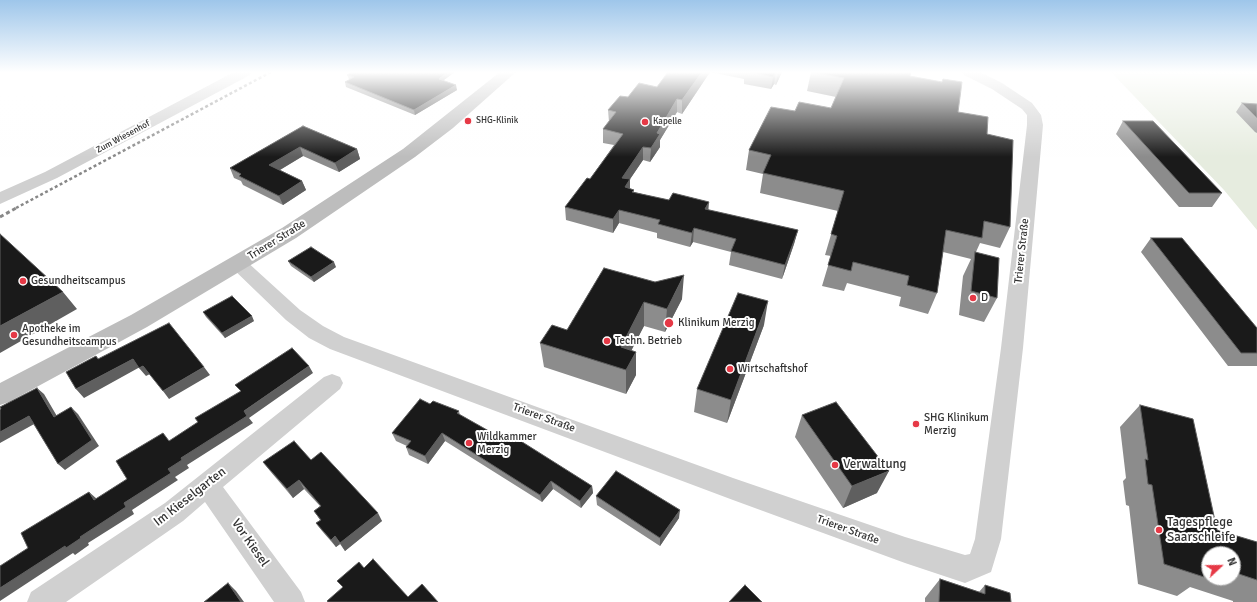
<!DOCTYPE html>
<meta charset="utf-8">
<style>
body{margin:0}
#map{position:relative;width:1257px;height:602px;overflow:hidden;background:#fff;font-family:Signika,sans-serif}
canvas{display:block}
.north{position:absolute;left:1201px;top:546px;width:40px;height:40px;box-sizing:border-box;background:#fff;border:1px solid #adadad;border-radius:50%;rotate:68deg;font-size:11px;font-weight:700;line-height:16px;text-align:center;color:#333}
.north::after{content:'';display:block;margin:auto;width:14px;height:18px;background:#e63946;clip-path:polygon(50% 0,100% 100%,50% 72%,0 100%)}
</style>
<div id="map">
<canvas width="1257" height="602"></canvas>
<div class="north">N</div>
</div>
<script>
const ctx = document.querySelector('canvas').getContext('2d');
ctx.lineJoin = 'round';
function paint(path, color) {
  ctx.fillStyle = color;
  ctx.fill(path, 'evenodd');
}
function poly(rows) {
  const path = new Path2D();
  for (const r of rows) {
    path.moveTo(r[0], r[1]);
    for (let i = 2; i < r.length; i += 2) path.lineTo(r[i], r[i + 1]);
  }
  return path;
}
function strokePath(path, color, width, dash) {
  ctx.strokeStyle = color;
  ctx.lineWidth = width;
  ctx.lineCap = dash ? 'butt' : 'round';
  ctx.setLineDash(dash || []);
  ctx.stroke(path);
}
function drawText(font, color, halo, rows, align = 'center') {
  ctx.font = font + ' Signika,sans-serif';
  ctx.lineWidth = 4;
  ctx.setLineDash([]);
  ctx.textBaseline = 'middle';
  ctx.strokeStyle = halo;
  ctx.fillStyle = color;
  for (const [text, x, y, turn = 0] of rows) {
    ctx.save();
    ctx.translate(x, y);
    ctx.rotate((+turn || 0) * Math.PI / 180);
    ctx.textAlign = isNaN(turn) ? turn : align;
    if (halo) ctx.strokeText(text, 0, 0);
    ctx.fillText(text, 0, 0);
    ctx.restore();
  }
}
const green = poly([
 [1111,72,1257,72,1257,230,1224,190]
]);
const street = poly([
 [234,72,252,72,250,75,57,178,0,204,0,192,45,172,234,72],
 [962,72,980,72,1002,83,1032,103,1041,115,1043,125,1023,348,1001,539,991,572,965,583,905,563,733,500,330,349,309,338,286,320,229,265,231,260,238,259,245,260,300,310,323,326,344,337,733,478,905,537,965,555,970,554,975,539,1001,348,1027,125,1027,115,1022,109,992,89,964,75,962,72],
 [332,374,340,377,343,383,340,389,223,487,301,592,305,602,274,602,205,502,183,521,66,602,27,602,31,592,165,503,324,377,332,374]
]);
const secondary = poly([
 [500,72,516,72,453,128,415,157,296,238,147,327,9,402,0,405,0,383,131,315,282,228,403,149,500,72]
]);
const railFar1 = poly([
 [16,208,271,72]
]);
const rail = poly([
 [0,217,18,207]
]);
const wall = poly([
 [668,72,782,72,776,85,774,84,771,89,744,84,744,79,710,72,682,114,677,112,660,140,660,147,650,162,643,160,630,179,630,189,634,190,634,192,708,210,798,230,794,244,782,279,729,265,731,252,693,242,690,247,657,238,657,233,619,223,613,233,566,220,565,207,590,179,614,145,603,143,603,129,609,122,608,110,628,97,657,87],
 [811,72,910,76,942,82,943,79,958,112,987,134,1010,227,1000,248,980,243,976,252,997,298,984,322,959,315,963,276,971,259,943,252,937,293,928,314,899,306,901,297,847,283,844,291,822,286,831,256,825,255,838,211,760,193,763,174,746,170,749,150,795,111,831,108,836,97,807,91],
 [347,75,443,80,457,90,415,115,346,87,345,82,350,80,349,79],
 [1242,103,1257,104,1257,133,1255,132,1236,112],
 [1123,121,1222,193,1212,207,1179,207,1116,134],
 [303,126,357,149,360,159,339,172,303,156,280,170,302,181,306,190,283,205,243,185,241,181,234,178,230,168],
 [1151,238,1257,328,1257,366,1228,366,1141,252],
 [288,261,336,267,314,282,291,266],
 [604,268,682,299,665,332,644,326,631,350,636,375,626,394,544,367,540,343,567,330],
 [203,312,254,321,225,338,206,317],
 [764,325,727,423,694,412,697,389],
 [430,404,459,411,460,415,503,439,592,486,593,493,581,508,553,489,542,502,445,441,428,464,409,455,406,447,407,446,396,441,392,433],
 [1140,405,1217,530,1257,542,1257,602,1233,602,1233,601,1190,587,1177,596,1138,584,1129,506,1126,505,1123,481,1126,478,1120,427],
 [1209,554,1233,554,1233,578,1209,578],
 [802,415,877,493,843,508,795,437],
 [311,460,382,521,345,551,340,544,336,547,322,531,316,523,320,520,314,511,320,506,304,489,293,498,270,471,263,462],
 [596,496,679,518,660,546,597,505],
 [940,579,979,592,985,585,1010,602,925,602,925,598]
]);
const shadedWall = poly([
 [448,72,455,72,440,83,439,79],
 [702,72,710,72,682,114,682,100],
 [776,72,774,84,771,89,773,77],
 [778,72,782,72,776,85],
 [456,85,457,90,415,115,414,110],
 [677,99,677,112,660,140,660,147,650,162,651,148,657,133],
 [300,147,303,156,273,174,269,165],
 [643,147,643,160,622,191,622,178],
 [357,149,360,159,339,172,335,163],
 [630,179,630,193,625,187],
 [302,181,306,190,283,205,279,196],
 [709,202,708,215,705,209],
 [619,210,619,223,613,233,613,219],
 [694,228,693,242,690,247,692,233],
 [798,230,794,244,782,279,785,265],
 [334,262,336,267,314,282,311,277],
 [684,275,682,299,665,332,667,309],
 [63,292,77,309,0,353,0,326],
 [768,301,764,325,727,423,731,400],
 [644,302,644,326,622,369,621,347],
 [252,316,254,321,225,338,222,333],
 [636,352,636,375,626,394,626,370],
 [133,359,140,367,84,398,76,389],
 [143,366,150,374,146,376,139,368],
 [309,366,313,373,249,418,253,423,187,465,189,468,175,477,178,480,132,510,134,514,88,543,89,545,75,555,73,553,0,601,0,588,124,503,168,469,181,458,244,411],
 [204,367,210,375,169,399,163,391],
 [37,388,44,394,61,423,54,417],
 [71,407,78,414,99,446,65,470,58,464],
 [29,416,36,423,0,443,0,432],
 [442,433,445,441,428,464,425,456],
 [889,471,877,493,843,508,852,486],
 [299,480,304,489,293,498,287,489],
 [551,481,553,489,542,502,540,495],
 [592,486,593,493,581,508,580,501],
 [89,492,97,499,94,500],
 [680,510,679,518,660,546,660,538],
 [378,513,382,521,345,551,340,543],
 [335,536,340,544,336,547,331,540],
 [228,583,236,591,244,602,241,602]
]);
const building = poly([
 [352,72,448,72,439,79,456,85,414,110,345,82,354,77,347,75,352,72],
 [668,72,702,72,682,100,677,99,657,133,660,134,651,148,643,147,622,178,630,179,625,187,634,190,632,192,669,200,673,193,709,202,705,209,798,230,785,265,731,251,736,239,694,228,692,233,658,224,660,220,619,210,613,219,565,207,587,178,590,179,623,134,603,129,616,112,608,110,620,96,628,97,639,83,657,87,668,72],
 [751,72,776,72,773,77,751,72],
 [811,72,908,72,911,73,910,76,942,82,943,79,962,82,958,112,988,117,987,134,1013,140,1010,227,984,221,982,238,946,230,937,293,907,285,909,276,853,262,851,271,828,265,837,236,831,234,844,191,763,173,771,155,749,150,771,107,795,111,799,102,831,108,844,78,811,72],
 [1242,103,1257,104,1257,118,1242,103],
 [1123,121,1153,121,1222,193,1189,193,1123,121],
 [303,126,357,149,335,163,300,147,269,165,302,181,279,196,239,176,241,174,230,168,303,126],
 [0,234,63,292,0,326,0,234],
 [1151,238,1182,238,1257,328,1257,353,1241,353,1151,238],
 [311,247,334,262,311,277,288,261,311,247],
 [975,252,999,258,997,298,971,291,975,252],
 [604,268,655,282,684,275,667,309,644,302,621,347,636,352,626,370,540,343,552,325,567,330,604,268],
 [738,293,768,301,731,400,697,389,738,293],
 [232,296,252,316,222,333,203,312,232,296],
 [169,323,204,367,163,391,143,366,139,368,133,359,76,389,66,372,96,356,98,359,169,323],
 [292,348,309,366,244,411,247,416,181,458,182,460,168,469,171,473,124,503,126,507,80,537,81,538,66,548,65,546,0,588,0,566,28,548,21,533,89,492,94,500,127,479,116,461,163,433,169,441,198,422,195,418,241,391,235,385,292,348],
 [37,388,54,417,71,407,92,440,58,464,29,416,0,432,0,410,1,409,0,407,37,388],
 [420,399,430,404,433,401,459,411,457,413,503,439,508,433,592,486,580,501,551,481,540,495,442,433,425,456,406,447,411,441,392,433,420,399],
 [836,402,889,471,852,486,802,415,836,402],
 [1140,405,1193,419,1217,530,1257,542,1257,580,1233,572,1233,554,1209,554,1209,565,1202,562,1204,577,1164,564,1152,485,1148,484,1145,459,1148,460,1140,405],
 [294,441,311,460,321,452,378,513,340,543,335,536,331,540,316,523,321,520,314,511,321,506,299,480,287,489,263,462,294,441],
 [616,471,680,510,660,538,596,496,616,471],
 [373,559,408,597,422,584,438,602,328,602,327,601,343,587,337,581,359,562,364,568,373,559],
 [940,579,985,594,985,585,1010,593,1011,602,939,602,940,579],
 [228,583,241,602,204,602,228,583],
 [745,585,762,602,729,602,745,585]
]);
const markers = [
 [468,121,4,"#e63946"],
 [645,122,4,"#e63946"],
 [23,281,4,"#e63946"],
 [973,298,4,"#e63946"],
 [669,323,5,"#e63946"],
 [14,335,4,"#e63946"],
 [607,341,4,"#e63946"],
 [730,369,4,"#e63946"],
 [916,424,4,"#e63946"],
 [469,443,4,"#e63946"],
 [835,465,4,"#e63946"],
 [1159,530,4,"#e63946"]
];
const farPoinames = [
 ["SHG-Klinik",476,121],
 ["Kapelle",653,122]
];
const farStreetnames = [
 ["Zum Wiesenhof",123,137,-28]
];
const streetNames = [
 ["Trierer Straße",277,240,-32],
 ["Trierer Straße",1022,251,-84],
 ["Trierer Straße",544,418,20],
 ["Trierer Straße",848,530,20]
];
const poiNames = [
 ["Gesundheitscampus",31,281],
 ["D",981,298],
 ["Klinikum Merzig",678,323],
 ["Apotheke im",22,329],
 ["Gesundheitscampus",22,342],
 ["Techn. Betrieb",615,341],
 ["Wirtschaftshof",738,369],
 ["SHG Klinikum",924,418],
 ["Merzig",924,431],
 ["Wildkammer",477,437],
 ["Merzig",477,450]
];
const nearPoinames = [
 ["Verwaltung",843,465],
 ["Tagespflege",1167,523],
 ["Saarschleife",1167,538]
];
const nearStreetnames = [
 ["Im Kieselgarten",190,497,-38],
 ["Vor Kiesel",250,543,55]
];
paint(green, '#e6ecdf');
paint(street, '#d0d0d0');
paint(secondary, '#bdbdbd');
strokePath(railFar1, '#888', 2.5, [3, 2.5]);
strokePath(rail, '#888', 3, [4, 3]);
paint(wall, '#8c8c8c');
paint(shadedWall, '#5f5f5f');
paint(building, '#1a1a1a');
strokePath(building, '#5f5f5f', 1);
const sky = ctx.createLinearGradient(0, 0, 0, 157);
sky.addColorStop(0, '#9ec6ea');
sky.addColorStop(0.46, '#fff');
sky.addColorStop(1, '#ffffff00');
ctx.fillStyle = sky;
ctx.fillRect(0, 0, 1257, 157);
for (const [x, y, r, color] of markers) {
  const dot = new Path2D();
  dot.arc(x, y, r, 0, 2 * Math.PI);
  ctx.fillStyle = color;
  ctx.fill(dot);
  strokePath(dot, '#fff', 1.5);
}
drawText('9px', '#333', '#fff', farPoinames, 'left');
drawText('9px', '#333', '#fff', farStreetnames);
drawText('11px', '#333', '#fff', streetNames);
drawText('11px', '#333', '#fff', poiNames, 'left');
drawText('13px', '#333', '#fff', nearPoinames, 'left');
drawText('13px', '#333', '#fff', nearStreetnames);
</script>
